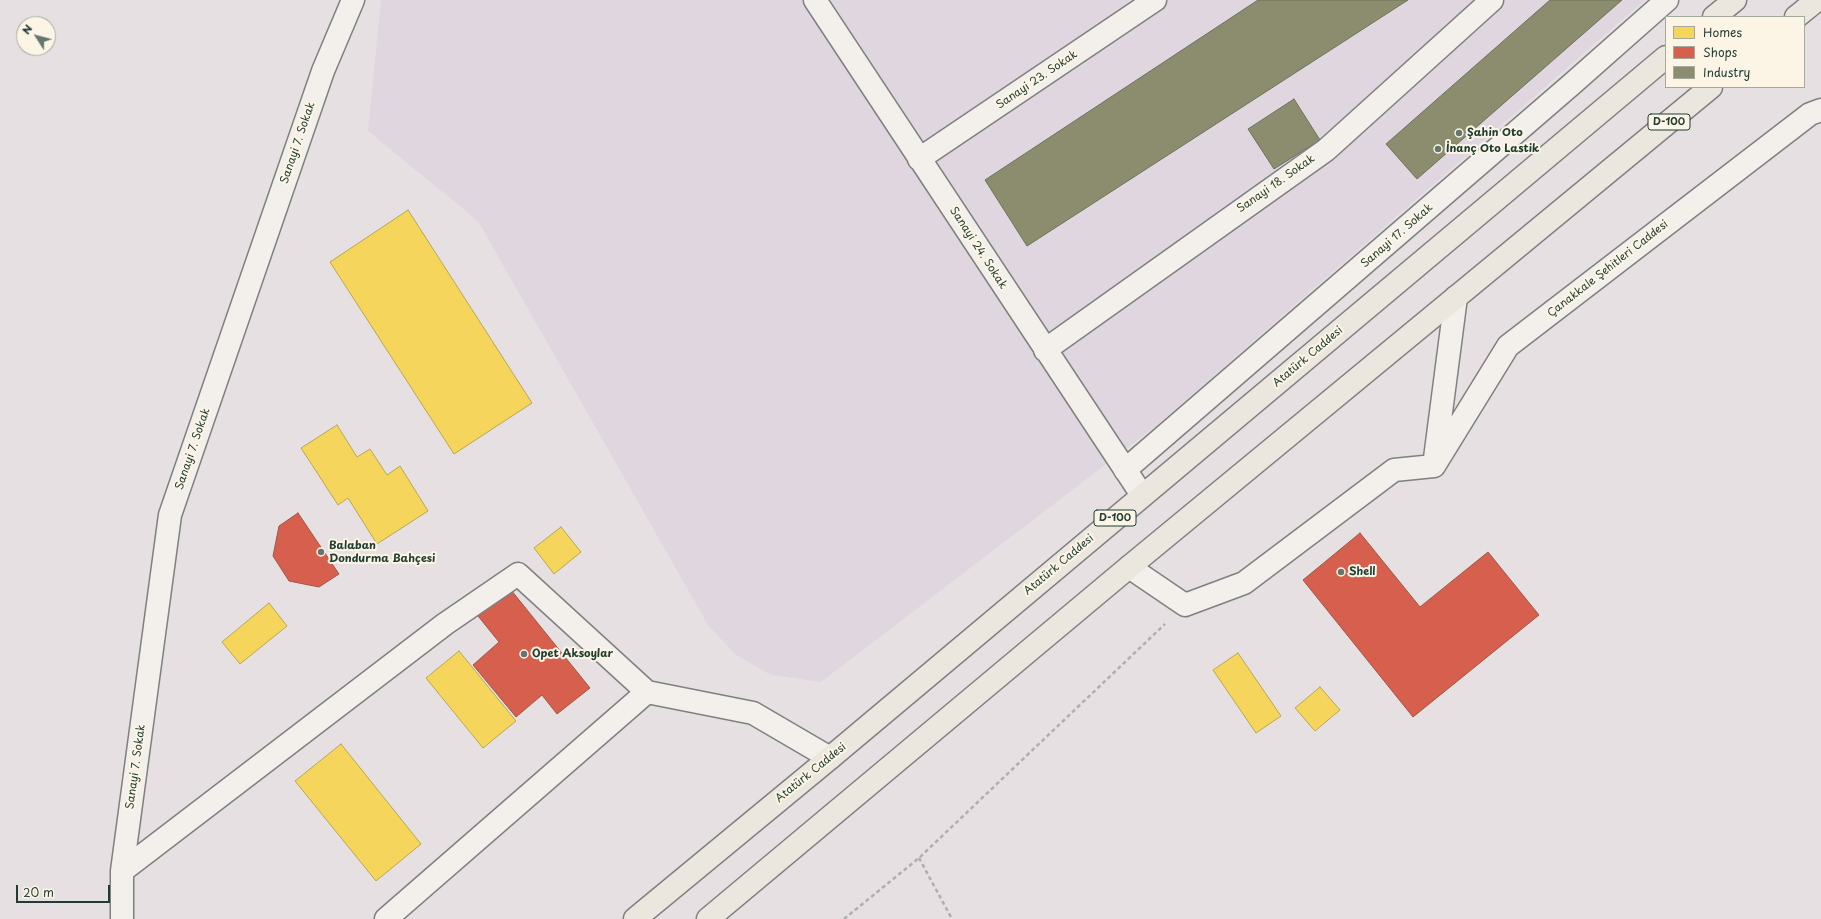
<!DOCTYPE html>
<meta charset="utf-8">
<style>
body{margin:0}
#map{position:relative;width:1821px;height:919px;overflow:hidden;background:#e6e0e2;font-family:"Playpen Sans",sans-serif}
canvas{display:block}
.legend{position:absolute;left:1665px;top:16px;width:140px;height:72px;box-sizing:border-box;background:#fcf5e5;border:1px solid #a4ab9e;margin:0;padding:5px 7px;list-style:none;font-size:12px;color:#1f3d34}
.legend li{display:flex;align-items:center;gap:8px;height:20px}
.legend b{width:20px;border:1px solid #a4ab9e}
.north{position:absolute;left:16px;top:16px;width:40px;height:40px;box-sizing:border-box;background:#fcf5e5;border:1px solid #a4ab9e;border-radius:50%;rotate:306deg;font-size:11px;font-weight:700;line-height:16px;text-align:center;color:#1f3d34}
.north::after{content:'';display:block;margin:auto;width:14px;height:18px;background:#657671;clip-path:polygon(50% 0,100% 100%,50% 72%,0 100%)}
.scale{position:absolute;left:16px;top:885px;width:94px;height:18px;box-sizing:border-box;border:2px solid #1f3d34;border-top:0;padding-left:5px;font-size:12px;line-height:14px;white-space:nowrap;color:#1f3d34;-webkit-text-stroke:3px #fcf5e5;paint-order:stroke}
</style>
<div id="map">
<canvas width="1821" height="919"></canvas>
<ul class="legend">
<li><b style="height:11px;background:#f6d55c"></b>Homes</li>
<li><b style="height:11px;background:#d6604d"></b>Shops</li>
<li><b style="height:11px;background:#8c8c6e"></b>Industry</li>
</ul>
<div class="north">N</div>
<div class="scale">20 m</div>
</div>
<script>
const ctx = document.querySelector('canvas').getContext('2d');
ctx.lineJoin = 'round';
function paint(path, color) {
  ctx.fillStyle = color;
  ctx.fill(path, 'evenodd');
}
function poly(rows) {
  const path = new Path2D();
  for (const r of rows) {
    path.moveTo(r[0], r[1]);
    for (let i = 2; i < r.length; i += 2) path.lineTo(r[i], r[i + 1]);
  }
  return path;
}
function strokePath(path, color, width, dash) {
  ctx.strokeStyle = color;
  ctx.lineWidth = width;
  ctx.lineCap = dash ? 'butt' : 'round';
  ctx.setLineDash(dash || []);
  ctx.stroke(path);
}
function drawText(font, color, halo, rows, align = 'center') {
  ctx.font = font + ' "Playpen Sans",sans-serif';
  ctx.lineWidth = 4;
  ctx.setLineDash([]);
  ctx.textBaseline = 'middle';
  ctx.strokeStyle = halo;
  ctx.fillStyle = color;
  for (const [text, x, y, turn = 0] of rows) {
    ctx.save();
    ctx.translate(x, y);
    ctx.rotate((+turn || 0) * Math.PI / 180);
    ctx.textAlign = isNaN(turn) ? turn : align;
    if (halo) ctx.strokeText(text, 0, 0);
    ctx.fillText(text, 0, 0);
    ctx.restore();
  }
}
const built = poly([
 [381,0,1645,0,1156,426,821,682,771,675,736,655,708,625,478,221,368,131]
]);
const homes = poly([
 [408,210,532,403,454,454,330,262,408,210],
 [337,425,357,457,370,449,387,475,400,466,428,511,377,544,348,498,338,505,301,448,337,425],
 [561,527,581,552,554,574,534,548,561,527],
 [269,603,287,626,240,664,222,642,269,603],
 [459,651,516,721,483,748,426,678,459,651],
 [1238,653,1281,716,1256,733,1213,670,1238,653],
 [1320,687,1340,710,1315,731,1295,708,1320,687],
 [341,744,421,844,376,881,295,781,341,744]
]);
const shops = poly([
 [298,513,339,574,319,587,289,581,273,556,279,526,298,513],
 [1360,533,1420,607,1488,552,1539,615,1413,717,1303,580,1360,533],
 [507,585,590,688,557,714,542,695,516,717,473,665,499,642,474,611,507,585]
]);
const industry = poly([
 [1258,0,1408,0,1027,246,985,180,1258,0],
 [1550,0,1622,0,1417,179,1386,144,1550,0],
 [1294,99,1320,140,1274,169,1248,129,1294,99]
]);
const path = poly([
 [919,858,952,919],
 [844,919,919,858,1165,624]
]);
const minor = poly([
 [815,0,1142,495],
 [919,159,1155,0],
 [1045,350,1326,150,1492,0],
 [1434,466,1508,346,1810,114,1821,110],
 [1125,470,1572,84,1667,0],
 [1129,567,1185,605,1244,583,1394,470,1434,466,1456,297],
 [122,871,445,624,518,574,647,692],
 [122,919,122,871,170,515,323,71,353,0],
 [386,919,647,692,753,713,830,758]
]);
const highway = poly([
 [1714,17,1735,0],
 [1796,17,1817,0],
 [635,919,830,758,1666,57],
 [708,919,1129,567,1711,87]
]);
const markers = [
 [1459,133,4,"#657671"],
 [1438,149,4,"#657671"],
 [321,552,4,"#657671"],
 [1341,572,4,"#657671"],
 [524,654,4,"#657671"]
];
const shields = [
 [1669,122,42],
 [1115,518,42]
];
const shieldNames = [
 ["D-100",1669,122],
 ["D-100",1115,518]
];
const streetNames = [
 ["Sanayi 23. Sokak",1037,80,-34],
 ["Sanayi 7. Sokak",298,143,-71],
 ["Sanayi 18. Sokak",1276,184,-35],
 ["Sanayi 17. Sokak",1397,236,-41],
 ["Sanayi 24. Sokak",978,248,57],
 ["Çanakkale Şehitleri Caddesi",1608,269,-38],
 ["Atatürk Caddesi",1308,357,-40],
 ["Sanayi 7. Sokak",193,449,-71],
 ["Atatürk Caddesi",1059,565,-40],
 ["Sanayi 7. Sokak",136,767,-82],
 ["Atatürk Caddesi",811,773,-39]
];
const poiNames = [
 ["Şahin Oto",1467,133],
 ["İnanç Oto Lastik",1446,149],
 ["Balaban",329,546],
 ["Dondurma Bahçesi",329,559],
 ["Shell",1349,572],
 ["Opet Aksoylar",532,654]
];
paint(built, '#dfd6e0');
paint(homes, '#f6d55c');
strokePath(homes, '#b6a750', 1);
paint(shops, '#d6604d');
strokePath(shops, '#9f5646', 1);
paint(industry, '#8c8c6e');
strokePath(industry, '#6b745d', 1);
strokePath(minor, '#7e8180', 25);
strokePath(highway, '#7e8180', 25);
strokePath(path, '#aeb0ac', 2.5, [4, 3]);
strokePath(minor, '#f3efea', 22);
strokePath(highway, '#ebe6de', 22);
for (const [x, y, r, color] of markers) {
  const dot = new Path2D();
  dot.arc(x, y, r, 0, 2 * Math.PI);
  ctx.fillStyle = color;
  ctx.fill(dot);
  strokePath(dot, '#fcf5e5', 1.5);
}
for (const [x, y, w] of shields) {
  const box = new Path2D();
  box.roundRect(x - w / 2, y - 8, w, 16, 3);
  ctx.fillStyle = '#fcf5e5';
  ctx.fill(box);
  strokePath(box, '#1f3d34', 1);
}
drawText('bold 10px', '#1f3d34', null, shieldNames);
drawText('11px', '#1f3d34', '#fcf5e5', streetNames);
drawText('bold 11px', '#1f3d34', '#fcf5e5', poiNames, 'left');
</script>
